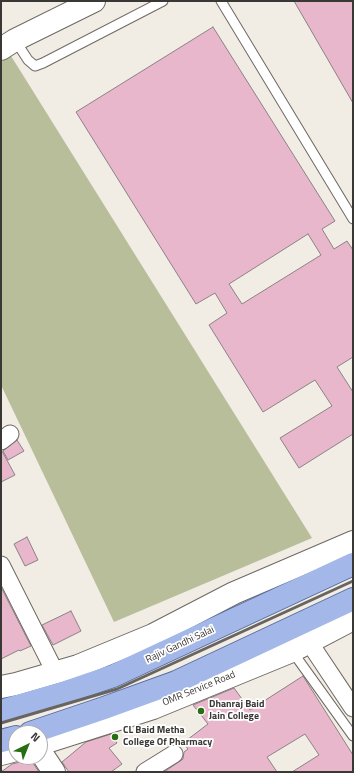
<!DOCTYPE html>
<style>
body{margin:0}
#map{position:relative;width:354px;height:773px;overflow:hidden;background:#f1ece4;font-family:"Titillium Web",sans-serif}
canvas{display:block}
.frame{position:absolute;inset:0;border:2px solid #3a3835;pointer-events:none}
.north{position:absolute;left:8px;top:725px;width:40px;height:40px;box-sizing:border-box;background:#fff;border:1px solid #b0afae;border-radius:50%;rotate:43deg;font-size:11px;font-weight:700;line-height:16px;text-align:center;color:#3a3835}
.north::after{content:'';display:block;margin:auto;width:14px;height:18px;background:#276f10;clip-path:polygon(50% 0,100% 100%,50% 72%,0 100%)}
</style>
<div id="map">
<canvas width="354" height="773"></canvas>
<div class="frame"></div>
<div class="north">N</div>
</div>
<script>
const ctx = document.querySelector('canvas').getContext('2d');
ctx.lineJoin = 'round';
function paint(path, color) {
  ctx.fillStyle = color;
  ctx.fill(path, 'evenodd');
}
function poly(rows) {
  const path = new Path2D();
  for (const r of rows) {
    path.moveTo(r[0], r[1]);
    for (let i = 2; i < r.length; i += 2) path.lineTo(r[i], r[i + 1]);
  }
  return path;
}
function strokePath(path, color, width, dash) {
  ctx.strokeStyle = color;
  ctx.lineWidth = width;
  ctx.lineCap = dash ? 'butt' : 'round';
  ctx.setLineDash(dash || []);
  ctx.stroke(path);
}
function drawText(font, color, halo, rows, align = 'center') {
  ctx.font = font + ' "Titillium Web",sans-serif';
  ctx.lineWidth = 3.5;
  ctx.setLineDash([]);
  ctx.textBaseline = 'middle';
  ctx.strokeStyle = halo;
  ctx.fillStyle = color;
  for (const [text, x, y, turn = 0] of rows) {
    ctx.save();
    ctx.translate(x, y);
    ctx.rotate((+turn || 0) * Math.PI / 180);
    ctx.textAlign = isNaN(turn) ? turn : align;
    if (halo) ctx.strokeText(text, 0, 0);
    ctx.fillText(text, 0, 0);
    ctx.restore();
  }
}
const green = poly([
 [11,56,312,538,114,622,1,385,1,62]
]);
const building = poly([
 [294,1,353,1,353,103,294,1],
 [213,27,335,221,322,229,334,249,347,241,353,250,353,357,337,367,353,392,353,434,299,468,280,438,332,406,315,380,263,412,209,325,227,313,215,293,196,304,76,112,213,27],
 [308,234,321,255,242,304,229,284,308,234],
 [17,440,24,451,8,460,3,451,17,440],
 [1,451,2,451,15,475,1,482,1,451],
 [27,537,38,560,25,566,14,544,27,537],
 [1,587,31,646,20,651,19,650,1,659,1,587],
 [71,611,81,631,53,645,42,625,71,611],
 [303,676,353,755,353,772,292,772,319,755,305,734,267,757,277,772,164,772,183,759,184,752,188,749,183,743,208,724,193,705,234,688,250,710,303,676],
 [111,734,117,743,109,748,122,764,111,772,69,772,62,762,86,742,111,734],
 [26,757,29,757,39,772,1,772,12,764,20,762,26,757]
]);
const service = poly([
 [221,1,353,219],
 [15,40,28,60,35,66,43,63,163,1],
 [292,651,353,736]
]);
const minor = poly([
 [1,441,10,434],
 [1,565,55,672],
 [309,642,353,708],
 [145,772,174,754]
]);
const tertiary = poly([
 [1,49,15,40,94,1],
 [1,687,16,684,78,666,153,635,234,593,353,542],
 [40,744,153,708,292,651,353,619],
 [40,751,54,772],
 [1,754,16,750]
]);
const primary = poly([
 [1,711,66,692,113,676,353,564],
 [30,733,104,708,176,682,353,599],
 [1,741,16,737]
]);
const rail = poly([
 [1,723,117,689,353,581]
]);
const markers = [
 [201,711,4,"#276f10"],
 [115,737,4,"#276f10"]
];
const streetNames = [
 ["Rajiv Gandhi Salai",180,645,-25],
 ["OMR Service Road",199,689,-22]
];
const poiNames = [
 ["Dhanraj Baid",209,705],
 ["Jain College",209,717],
 ["CL Baid Metha",123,731],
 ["College Of Pharmacy",123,743]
];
paint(green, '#b8be9a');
paint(building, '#e8b7cb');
strokePath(building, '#8b8285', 1);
strokePath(service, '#6e6963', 11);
strokePath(minor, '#6e6963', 19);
strokePath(tertiary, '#6e6963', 24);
strokePath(primary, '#566ca0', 24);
strokePath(service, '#fff', 9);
strokePath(minor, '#fff', 17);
strokePath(tertiary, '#fff', 22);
strokePath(primary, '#a3b8e8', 22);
strokePath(rail, '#686561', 3);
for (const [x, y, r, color] of markers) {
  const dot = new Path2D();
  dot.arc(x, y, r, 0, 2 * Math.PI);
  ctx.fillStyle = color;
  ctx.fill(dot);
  strokePath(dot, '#fff', 1.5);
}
drawText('10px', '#3a3835', '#fff', streetNames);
drawText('bold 10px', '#3a3835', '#fff', poiNames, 'left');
</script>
